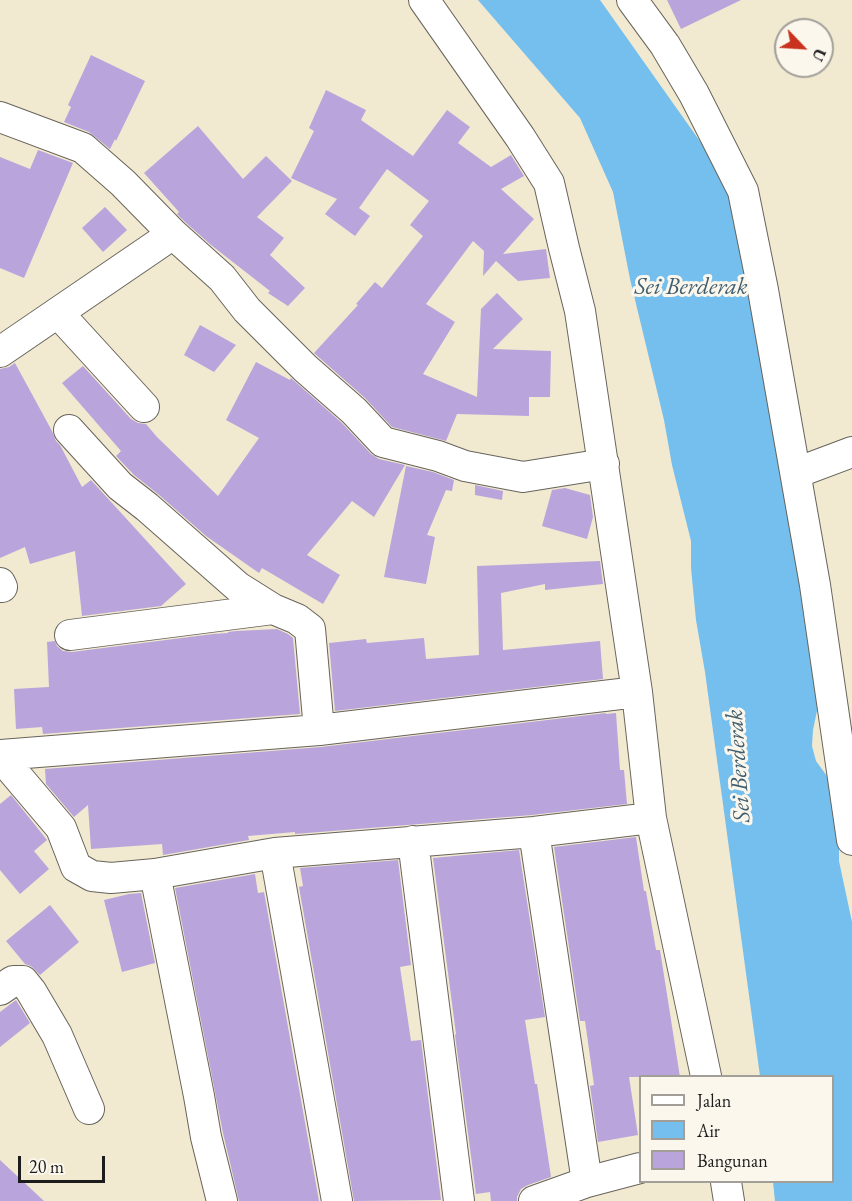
<!DOCTYPE html>
<style>
body{margin:0}
#map{position:relative;width:852px;height:1201px;overflow:hidden;background:#f2e9d1;font-family:"EB Garamond",serif}
canvas{display:block}
.legend{position:absolute;left:639px;top:1075px;width:195px;height:108px;box-sizing:border-box;background:#fbf7ec;border:2px solid #a29f99;margin:0;padding:8px 10px;list-style:none;font-size:18px;color:#1c1c1c}
.legend li{display:flex;align-items:center;gap:12px;height:30px}
.legend b{width:30px;border:2px solid #a29f99}
.north{position:absolute;left:774px;top:18px;width:60px;height:60px;box-sizing:border-box;background:#fbf7ec;border:2px solid #a29f99;border-radius:50%;rotate:115deg;font-size:16px;font-weight:700;line-height:24px;text-align:center;color:#1c1c1c}
.north::after{content:'';display:block;margin:auto;width:21px;height:27px;background:#c8321e;clip-path:polygon(50% 0,100% 100%,50% 72%,0 100%)}
.scale{position:absolute;left:18px;top:1156px;width:87px;height:27px;box-sizing:border-box;border:3px solid #1c1c1c;border-top:0;padding-left:8px;font-size:18px;line-height:21px;white-space:nowrap;color:#1c1c1c;-webkit-text-stroke:4px #fbf7ec;paint-order:stroke}
</style>
<div id="map">
<canvas width="852" height="1201"></canvas>
<ul class="legend">
<li><b style="height:8px;background:#fff"></b>Jalan</li>
<li><b style="height:16px;background:#74bfed"></b>Air</li>
<li><b style="height:16px;background:#baa4dc"></b>Bangunan</li>
</ul>
<div class="north">U</div>
<div class="scale">20 m</div>
</div>
<script>
const ctx = document.querySelector('canvas').getContext('2d');
ctx.lineJoin = 'round';
function paint(path, color) {
  ctx.fillStyle = color;
  ctx.fill(path, 'evenodd');
}
function poly(rows) {
  const path = new Path2D();
  for (const r of rows) {
    path.moveTo(r[0], r[1]);
    for (let i = 2; i < r.length; i += 2) path.lineTo(r[i], r[i + 1]);
  }
  return path;
}
function strokePath(path, color, width, dash) {
  ctx.strokeStyle = color;
  ctx.lineWidth = width;
  ctx.lineCap = dash ? 'butt' : 'round';
  ctx.setLineDash(dash || []);
  ctx.stroke(path);
}
function drawText(font, color, halo, rows, align = 'center') {
  ctx.font = font + ' "EB Garamond",serif';
  ctx.lineWidth = 6;
  ctx.setLineDash([]);
  ctx.textBaseline = 'middle';
  ctx.strokeStyle = halo;
  ctx.fillStyle = color;
  for (const [text, x, y, turn = 0] of rows) {
    ctx.save();
    ctx.translate(x, y);
    ctx.rotate((+turn || 0) * Math.PI / 180);
    ctx.textAlign = isNaN(turn) ? turn : align;
    if (halo) ctx.strokeText(text, 0, 0);
    ctx.fillText(text, 0, 0);
    ctx.restore();
  }
}
const water = poly([
 [478,0,600,0,721,171,730,191,733,222,748,275,791,513,819,701,813,730,812,746,816,761,835,787,839,801,839,861,852,922,852,1201,775,1201,773,1182,832,1182,832,1076,760,1076,705,672,696,620,691,568,691,541,672,465,664,420,630,279,613,192,580,118]
]);
const building = poly([
 [667,0,741,0,681,29],
 [91,55,145,81,116,141,115,139,110,149,89,132,64,122,71,107,68,105],
 [326,90,366,110,361,120,413,156,447,110,470,127,458,143,491,167,511,155,524,176,501,189,534,219,503,254,546,249,550,278,518,281,496,261,483,276,484,251,473,241,426,304,455,322,423,374,477,397,481,309,497,293,523,319,493,349,551,351,550,397,529,397,529,416,457,414,446,441,392,427,365,398,314,353,358,305,356,304,375,282,382,288,423,236,410,225,429,201,387,169,359,208,370,216,355,236,325,214,337,199,291,178,314,131,309,128],
 [198,126,243,179,266,156,292,181,257,217,284,238,270,255,305,288,288,306,268,293,270,291,211,245,185,222,177,214,179,212,144,173],
 [38,150,73,163,24,278,0,268,0,157,30,169],
 [105,207,127,230,103,252,82,228],
 [200,325,236,345,214,372,184,355],
 [256,362,290,380,291,378,342,423,371,454,379,459,405,465,374,517,352,501,307,555,340,575,323,604,262,568,259,573,206,536,158,494,134,475,116,456,121,451,62,383,83,366,131,419,138,423,146,424,157,437,218,496,259,438,226,420],
 [15,363,52,431,56,441,60,445,82,487,91,480,186,584,161,606,82,616,75,551,30,564,25,547,0,558,0,369,9,367],
 [406,466,433,472,454,480,452,491,446,490,427,535,435,537,426,584,384,577],
 [475,485,503,491,502,500,475,495],
 [565,488,590,495,593,517,587,539,542,526,552,490],
 [600,561,603,584,545,590,545,584,501,593,503,650,600,641,603,679,335,711,329,643,366,639,367,643,424,638,426,659,479,655,477,566],
 [277,629,288,634,293,638,300,714,43,734,42,727,16,729,14,689,49,687,47,642,55,641,57,646,63,651,72,652,213,634,228,633,228,632,236,631],
 [606,713,606,714,616,713,620,770,624,770,627,804,532,815,295,834,295,832,248,836,249,840,163,855,162,844,91,849,88,805,74,817,46,784,45,769,321,747],
 [11,795,47,840,34,851,49,869,20,894,0,870,0,804],
 [636,837,644,891,646,891,656,950,660,950,680,1077,629,1077,638,1135,598,1142,590,1086,594,1085,585,1021,580,1021,554,847],
 [519,850,545,1017,525,1020,535,1084,537,1084,551,1177,528,1185,521,1189,517,1197,517,1201,491,1201,490,1192,476,1194,455,1035,456,1034,433,858],
 [398,860,411,965,400,967,411,1041,421,1040,441,1200,354,1201,299,887,303,886,300,868],
 [255,874,258,893,264,892,319,1201,239,1201,223,1133,175,888],
 [141,893,155,963,122,972,104,900,129,894],
 [50,905,79,942,40,975,31,966,25,964,6,941],
 [16,1000,30,1023,0,1047,0,1012],
 [0,1160,44,1201,0,1201]
]);
const minor = poly([
 [424,0,520,137,549,183,564,248,580,311,637,692,651,818,706,1076],
 [632,0,665,45,694,94,743,191,763,290,815,585,852,840],
 [0,117,83,148,123,183,173,234,222,278,247,310,305,368,354,411,383,442,438,456,465,466,523,477,604,464],
 [58,313,144,407],
 [0,352,173,234],
 [69,430,120,486,147,507,238,587,273,609,297,619,310,629,319,730],
 [796,473,852,452],
 [0,583,2,587],
 [70,635,273,609],
 [0,755,319,730,637,692],
 [0,756,61,828,76,867,92,876,111,878,155,874,275,853,534,832,651,818],
 [534,832,587,1182],
 [413,841,459,1201],
 [275,853,337,1201],
 [155,874,199,1096,206,1137,222,1201],
 [0,990,13,981,23,981,31,991,57,1035,89,1109],
 [726,1182,729,1201],
 [534,1201,587,1182,640,1168]
]);
const waterNames = [
 ["Sei Berderak",691,287],
 ["Sei Berderak",739,766,-94]
];
paint(water, '#74bfed');
paint(building, '#baa4dc');
strokePath(minor, '#67645b', 32);
strokePath(minor, '#fff', 30);
drawText('italic 24px', '#3f5d70', '#fbf7ec', waterNames);
</script>
